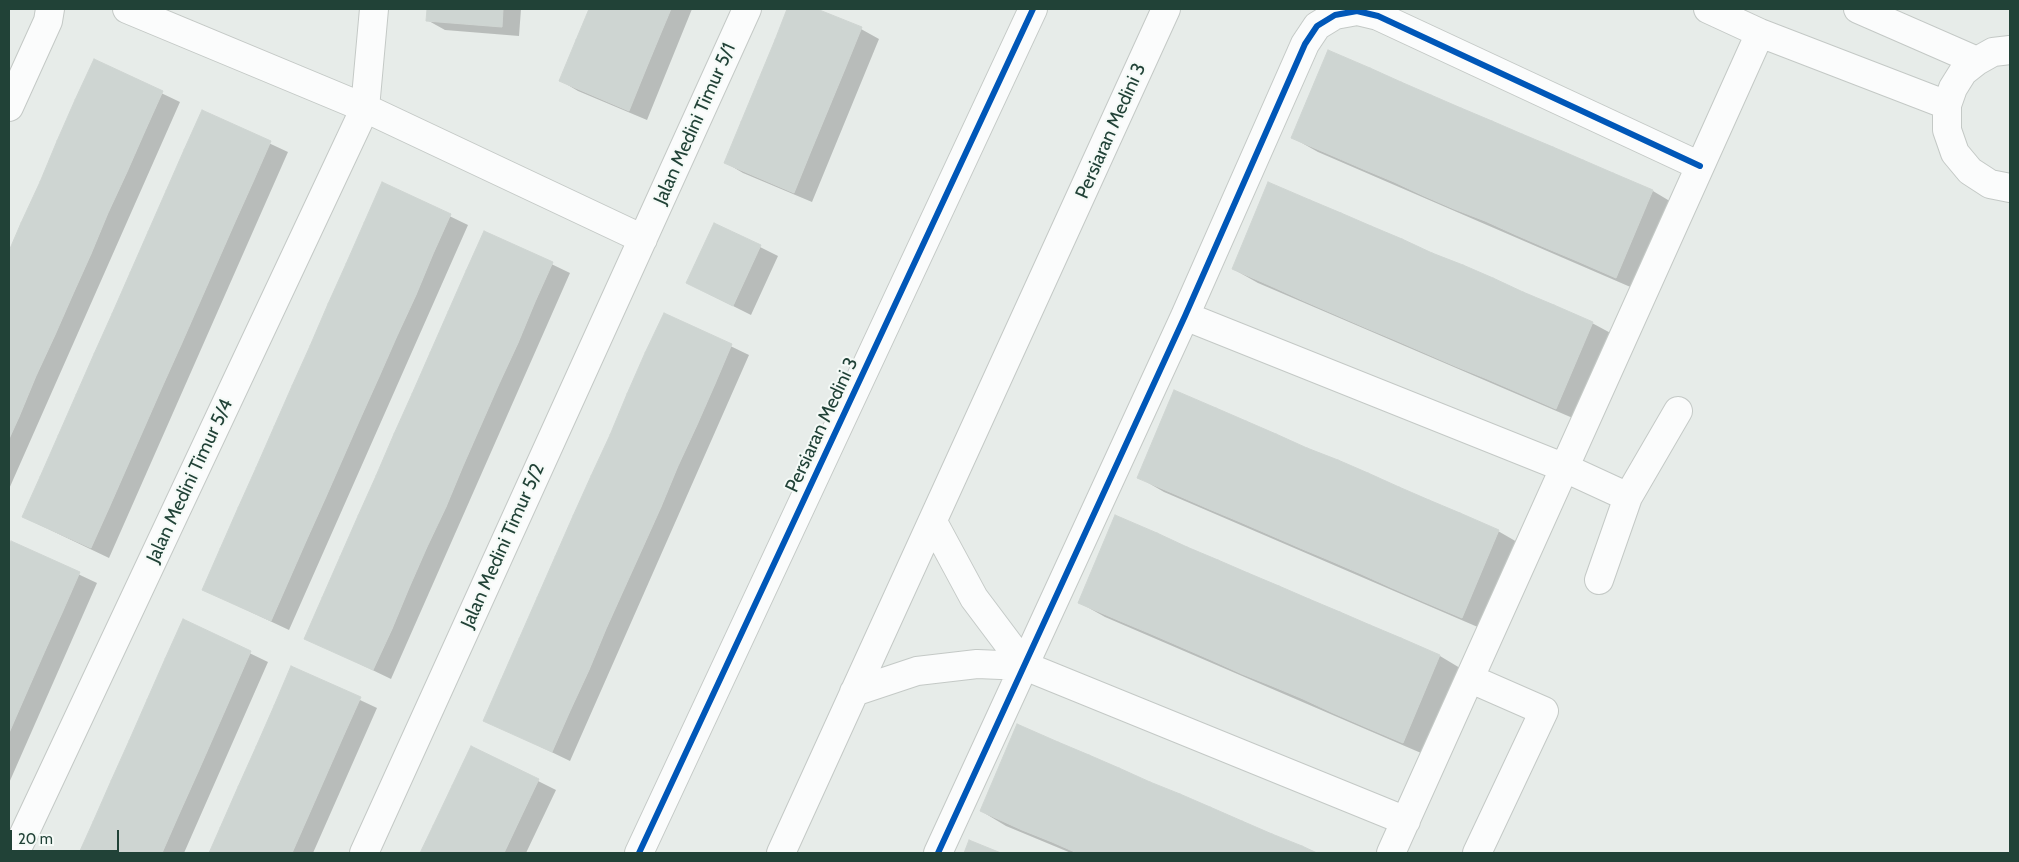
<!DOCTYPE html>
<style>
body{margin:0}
#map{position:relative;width:2019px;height:862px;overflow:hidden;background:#e7ece9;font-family:Cabin,sans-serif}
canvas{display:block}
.frame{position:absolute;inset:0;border:10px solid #214237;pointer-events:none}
.scale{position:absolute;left:10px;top:830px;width:109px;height:22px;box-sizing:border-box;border:2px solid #214237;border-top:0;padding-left:6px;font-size:15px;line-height:18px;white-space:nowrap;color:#214237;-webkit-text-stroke:4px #f5faf7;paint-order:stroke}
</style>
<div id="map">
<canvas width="2019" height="862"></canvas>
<div class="frame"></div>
<div class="scale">20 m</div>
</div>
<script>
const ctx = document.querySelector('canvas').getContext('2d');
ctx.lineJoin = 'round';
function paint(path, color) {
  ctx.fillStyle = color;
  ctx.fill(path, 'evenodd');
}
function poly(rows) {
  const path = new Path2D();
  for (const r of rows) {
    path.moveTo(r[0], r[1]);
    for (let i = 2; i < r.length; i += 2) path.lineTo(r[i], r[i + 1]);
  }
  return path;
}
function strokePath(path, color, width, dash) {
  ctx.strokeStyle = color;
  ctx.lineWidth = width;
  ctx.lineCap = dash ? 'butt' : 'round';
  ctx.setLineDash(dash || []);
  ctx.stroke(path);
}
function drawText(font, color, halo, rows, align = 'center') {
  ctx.font = font + ' Cabin,sans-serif';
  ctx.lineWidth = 4;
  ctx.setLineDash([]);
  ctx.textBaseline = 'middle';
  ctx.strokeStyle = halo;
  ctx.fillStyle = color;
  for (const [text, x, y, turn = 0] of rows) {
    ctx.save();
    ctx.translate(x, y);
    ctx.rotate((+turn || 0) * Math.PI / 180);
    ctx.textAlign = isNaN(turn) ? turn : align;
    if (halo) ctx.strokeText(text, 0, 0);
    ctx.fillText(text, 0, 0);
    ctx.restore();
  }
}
const shadow = poly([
 [428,9,521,9,519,36,445,30,427,20],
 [590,9,692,9,647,120,578,91,561,81],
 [789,9,814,9,861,29,879,39,812,202,743,173,726,163],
 [1329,52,1653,191,1678,206,1642,292,1318,152,1293,138],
 [94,61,180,102,9,489,9,255],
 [202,112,288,152,109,558,23,517],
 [383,184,468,225,289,630,204,590],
 [714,224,778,256,751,315,687,283],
 [485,232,570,273,391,679,306,638],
 [1233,269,1592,323,1618,337,1582,422,1258,283],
 [664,314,749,355,570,761,485,720],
 [1138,477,1498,531,1524,546,1487,631,1164,492],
 [1116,517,1440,656,1465,671,1428,756,1105,617,1080,603],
 [12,543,97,583,9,783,9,549],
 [183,621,268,662,184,853,80,853],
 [292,668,377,708,313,853,210,853],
 [1018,726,1314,853,1071,853,1006,826,981,811],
 [472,748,556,790,526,853,422,853]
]);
const building = poly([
 [427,9,503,9,502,27,426,21,427,9],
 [589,9,616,9,663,28,646,69,576,40,589,9],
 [616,9,671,9,663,28,616,9],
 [787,9,817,9,862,27,845,69,775,40,787,9],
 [576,40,646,69,629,111,559,81,576,40],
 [775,40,845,69,828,110,758,81,775,40],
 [1328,50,1370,68,1333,156,1291,138,1328,50],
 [94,59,163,91,145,131,75,100,94,59],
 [1370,68,1401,82,1363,169,1333,156,1370,68],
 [758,81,828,110,811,151,741,122,758,81],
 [1401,82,1431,95,1394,182,1363,169,1401,82],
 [1431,95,1461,108,1424,196,1394,182,1431,95],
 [75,100,145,131,127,172,57,141,75,100],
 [1461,108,1492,121,1454,209,1424,196,1461,108],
 [202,110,271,141,253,182,184,150,202,110],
 [1492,121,1522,134,1485,221,1454,209,1492,121],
 [741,122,811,151,794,193,724,163,741,122],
 [1522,134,1553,147,1516,235,1485,221,1522,134],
 [57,141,127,172,108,213,40,182,57,141],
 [1553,147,1583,160,1546,248,1516,235,1553,147],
 [184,150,253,182,235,222,166,191,184,150],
 [1583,160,1613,173,1577,261,1546,248,1583,160],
 [1613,173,1653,190,1616,278,1577,261,1613,173],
 [40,182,108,213,91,254,21,223,40,182],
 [382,182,451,214,433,254,364,223,382,182],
 [1268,182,1310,200,1273,287,1232,269,1268,182],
 [166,191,235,222,217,263,148,232,166,191],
 [1310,200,1341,213,1304,301,1273,287,1310,200],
 [1341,213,1371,226,1334,314,1304,301,1341,213],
 [21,223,91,254,73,294,9,266,9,251,21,223],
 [364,223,433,254,416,295,346,264,364,223],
 [714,223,761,245,733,306,686,283,714,223],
 [1371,226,1402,239,1364,327,1334,314,1371,226],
 [484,231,553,262,535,302,466,271,484,231],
 [148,232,217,263,199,304,130,273,148,232],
 [1402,239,1432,253,1395,340,1364,327,1402,239],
 [1432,253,1463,265,1425,353,1395,340,1432,253],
 [346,264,416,295,397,336,328,304,346,264],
 [1463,265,1493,278,1455,366,1425,353,1463,265],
 [9,266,73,294,55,335,9,315,9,266],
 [466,271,535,302,518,343,448,312,466,271],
 [130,273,199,304,181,345,112,314,130,273],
 [1493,278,1523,292,1487,379,1455,366,1493,278],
 [1523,292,1554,305,1517,392,1487,379,1523,292],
 [328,304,397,336,379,377,310,346,328,304],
 [1554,305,1593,322,1556,409,1517,392,1554,305],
 [448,312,518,343,499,384,430,353,448,312],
 [664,313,732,344,715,384,645,353,664,313],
 [112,314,181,345,163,385,94,354,112,314],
 [9,315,55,335,36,376,9,363,9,315],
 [310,346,379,377,361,417,292,386,310,346],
 [430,353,499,384,481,425,412,394,430,353],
 [645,353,715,384,697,425,627,394,645,353],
 [94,354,163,385,145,426,76,395,94,354],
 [9,363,36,376,19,417,9,412,9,363],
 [292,386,361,417,343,458,274,427,292,386],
 [1174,390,1216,408,1179,496,1137,478,1174,390],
 [412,394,481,425,463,466,394,434,412,394],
 [627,394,697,425,678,466,610,435,627,394],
 [76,395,145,426,127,467,58,436,76,395],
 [1216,408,1246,421,1209,509,1179,496,1216,408],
 [9,412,19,417,9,439,9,412],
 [1246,421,1276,434,1240,522,1209,509,1246,421],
 [274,427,343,458,325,499,256,468,274,427],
 [394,434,463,466,446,507,376,476,394,434],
 [1276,434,1307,448,1270,535,1240,522,1276,434],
 [610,435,678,466,661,507,591,476,610,435],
 [58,436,127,467,109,508,40,477,58,436],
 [1307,448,1338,460,1300,548,1270,535,1307,448],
 [1338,460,1368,473,1331,561,1300,548,1338,460],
 [256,468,325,499,307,539,238,508,256,468],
 [1368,473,1399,487,1361,574,1331,561,1368,473],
 [376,476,446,507,427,547,358,516,376,476],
 [591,476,661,507,643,547,573,516,591,476],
 [40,477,109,508,91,548,22,517,40,477],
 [1399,487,1429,500,1392,588,1361,574,1399,487],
 [1429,500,1460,513,1422,601,1392,588,1429,500],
 [238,508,307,539,289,580,220,549,238,508],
 [1460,513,1499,530,1462,618,1422,601,1460,513],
 [1115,515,1157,533,1120,621,1078,603,1115,515],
 [358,516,427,547,409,588,340,557,358,516],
 [573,516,643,547,624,589,555,557,573,516],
 [1157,533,1187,547,1151,634,1120,621,1157,533],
 [11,541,80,572,62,613,9,589,9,546,11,541],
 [1187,547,1218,560,1181,647,1151,634,1187,547],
 [220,549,289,580,271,621,202,590,220,549],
 [340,557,409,588,392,629,322,598,340,557],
 [555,557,624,589,606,629,537,598,555,557],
 [1218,560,1248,573,1211,660,1181,647,1218,560],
 [1248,573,1279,586,1242,674,1211,660,1248,573],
 [1279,586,1309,599,1272,686,1242,674,1279,586],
 [9,589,62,613,44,653,9,638,9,589],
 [322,598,392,629,373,670,304,639,322,598],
 [537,598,606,629,589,670,519,639,537,598],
 [1309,599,1340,612,1303,699,1272,686,1309,599],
 [1340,612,1370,625,1333,713,1303,699,1340,612],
 [183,619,251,651,234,690,165,659,183,619],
 [1370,625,1401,638,1363,726,1333,713,1370,625],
 [9,638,44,653,26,694,9,687,9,638],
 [1401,638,1440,655,1403,743,1363,726,1401,638],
 [519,639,589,670,570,711,501,680,519,639],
 [165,659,234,690,216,731,147,700,165,659],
 [291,666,361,697,343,737,274,706,291,666],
 [501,680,570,711,552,752,483,721,501,680],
 [9,687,26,694,9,733,9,687],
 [147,700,216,731,198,772,129,741,147,700],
 [274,706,343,737,325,778,256,747,274,706],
 [1017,724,1058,742,1022,830,980,811,1017,724],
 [129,741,198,772,180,812,111,781,129,741],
 [1058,742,1089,755,1052,842,1022,830,1058,742],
 [471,746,539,779,520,819,452,786,471,746],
 [256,747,325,778,307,819,238,787,256,747],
 [1089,755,1119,768,1084,853,1077,853,1052,842,1089,755],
 [1119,768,1150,782,1120,853,1084,853,1119,768],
 [111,781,180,812,162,853,93,822,111,781],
 [1150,782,1180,794,1155,853,1120,853,1150,782],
 [452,786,520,819,504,853,489,853,433,826,452,786],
 [238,787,307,819,292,853,275,853,220,828,238,787],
 [1180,794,1210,807,1191,853,1155,853,1180,794],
 [1210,807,1242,821,1228,853,1191,853,1210,807],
 [1242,821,1272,834,1263,853,1228,853,1242,821],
 [93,822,162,853,79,853,93,822],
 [433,826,489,853,420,853,433,826],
 [220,828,275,853,209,853,220,828],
 [1272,834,1302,846,1299,853,1263,853,1272,834],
 [969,840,1001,853,964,853,969,840],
 [1302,846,1317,853,1299,853,1302,846]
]);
const minor = poly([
 [127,9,365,108,643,239],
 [1708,9,1760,33,1947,105],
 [1858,9,1977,61],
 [2010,50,1993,52,1977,61,1963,72,1953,88,1947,105,1947,130,1955,153,1970,171,1990,184,2010,188],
 [9,107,48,21,50,9],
 [1185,316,1565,468,1628,497],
 [933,522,974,598,1025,666],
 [1599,580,1628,497,1678,411],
 [1471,679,1544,711,1477,853],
 [854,692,917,671,977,664,1025,666,1406,821],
 [15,853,365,108,374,9],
 [364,853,747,9],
 [639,853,1033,9],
 [781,853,1166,9],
 [938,853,1185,316,1305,44,1317,26,1335,15,1357,11,1378,16,1700,166],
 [1391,853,1760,33]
]);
const cycleway = poly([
 [639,853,1033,9],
 [938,853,1185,316,1305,44,1317,26,1335,15,1357,11,1378,16,1700,166]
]);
const streetNames = [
 ["Jalan Medini Timur 5/1",695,124,-66],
 ["Persiaran Medini 3",1111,131,-66],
 ["Persiaran Medini 3",822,425,-65],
 ["Jalan Medini Timur 5/4",190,481,-65],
 ["Jalan Medini Timur 5/2",503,546,-66]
];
paint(shadow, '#0003');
paint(building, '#ced5d2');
strokePath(building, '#cfd5d2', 1);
strokePath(minor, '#c4c9c6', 30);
strokePath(minor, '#fbfcfc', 28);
strokePath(cycleway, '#0057b8', 6);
drawText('19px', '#214237', '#f5faf7', streetNames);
</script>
